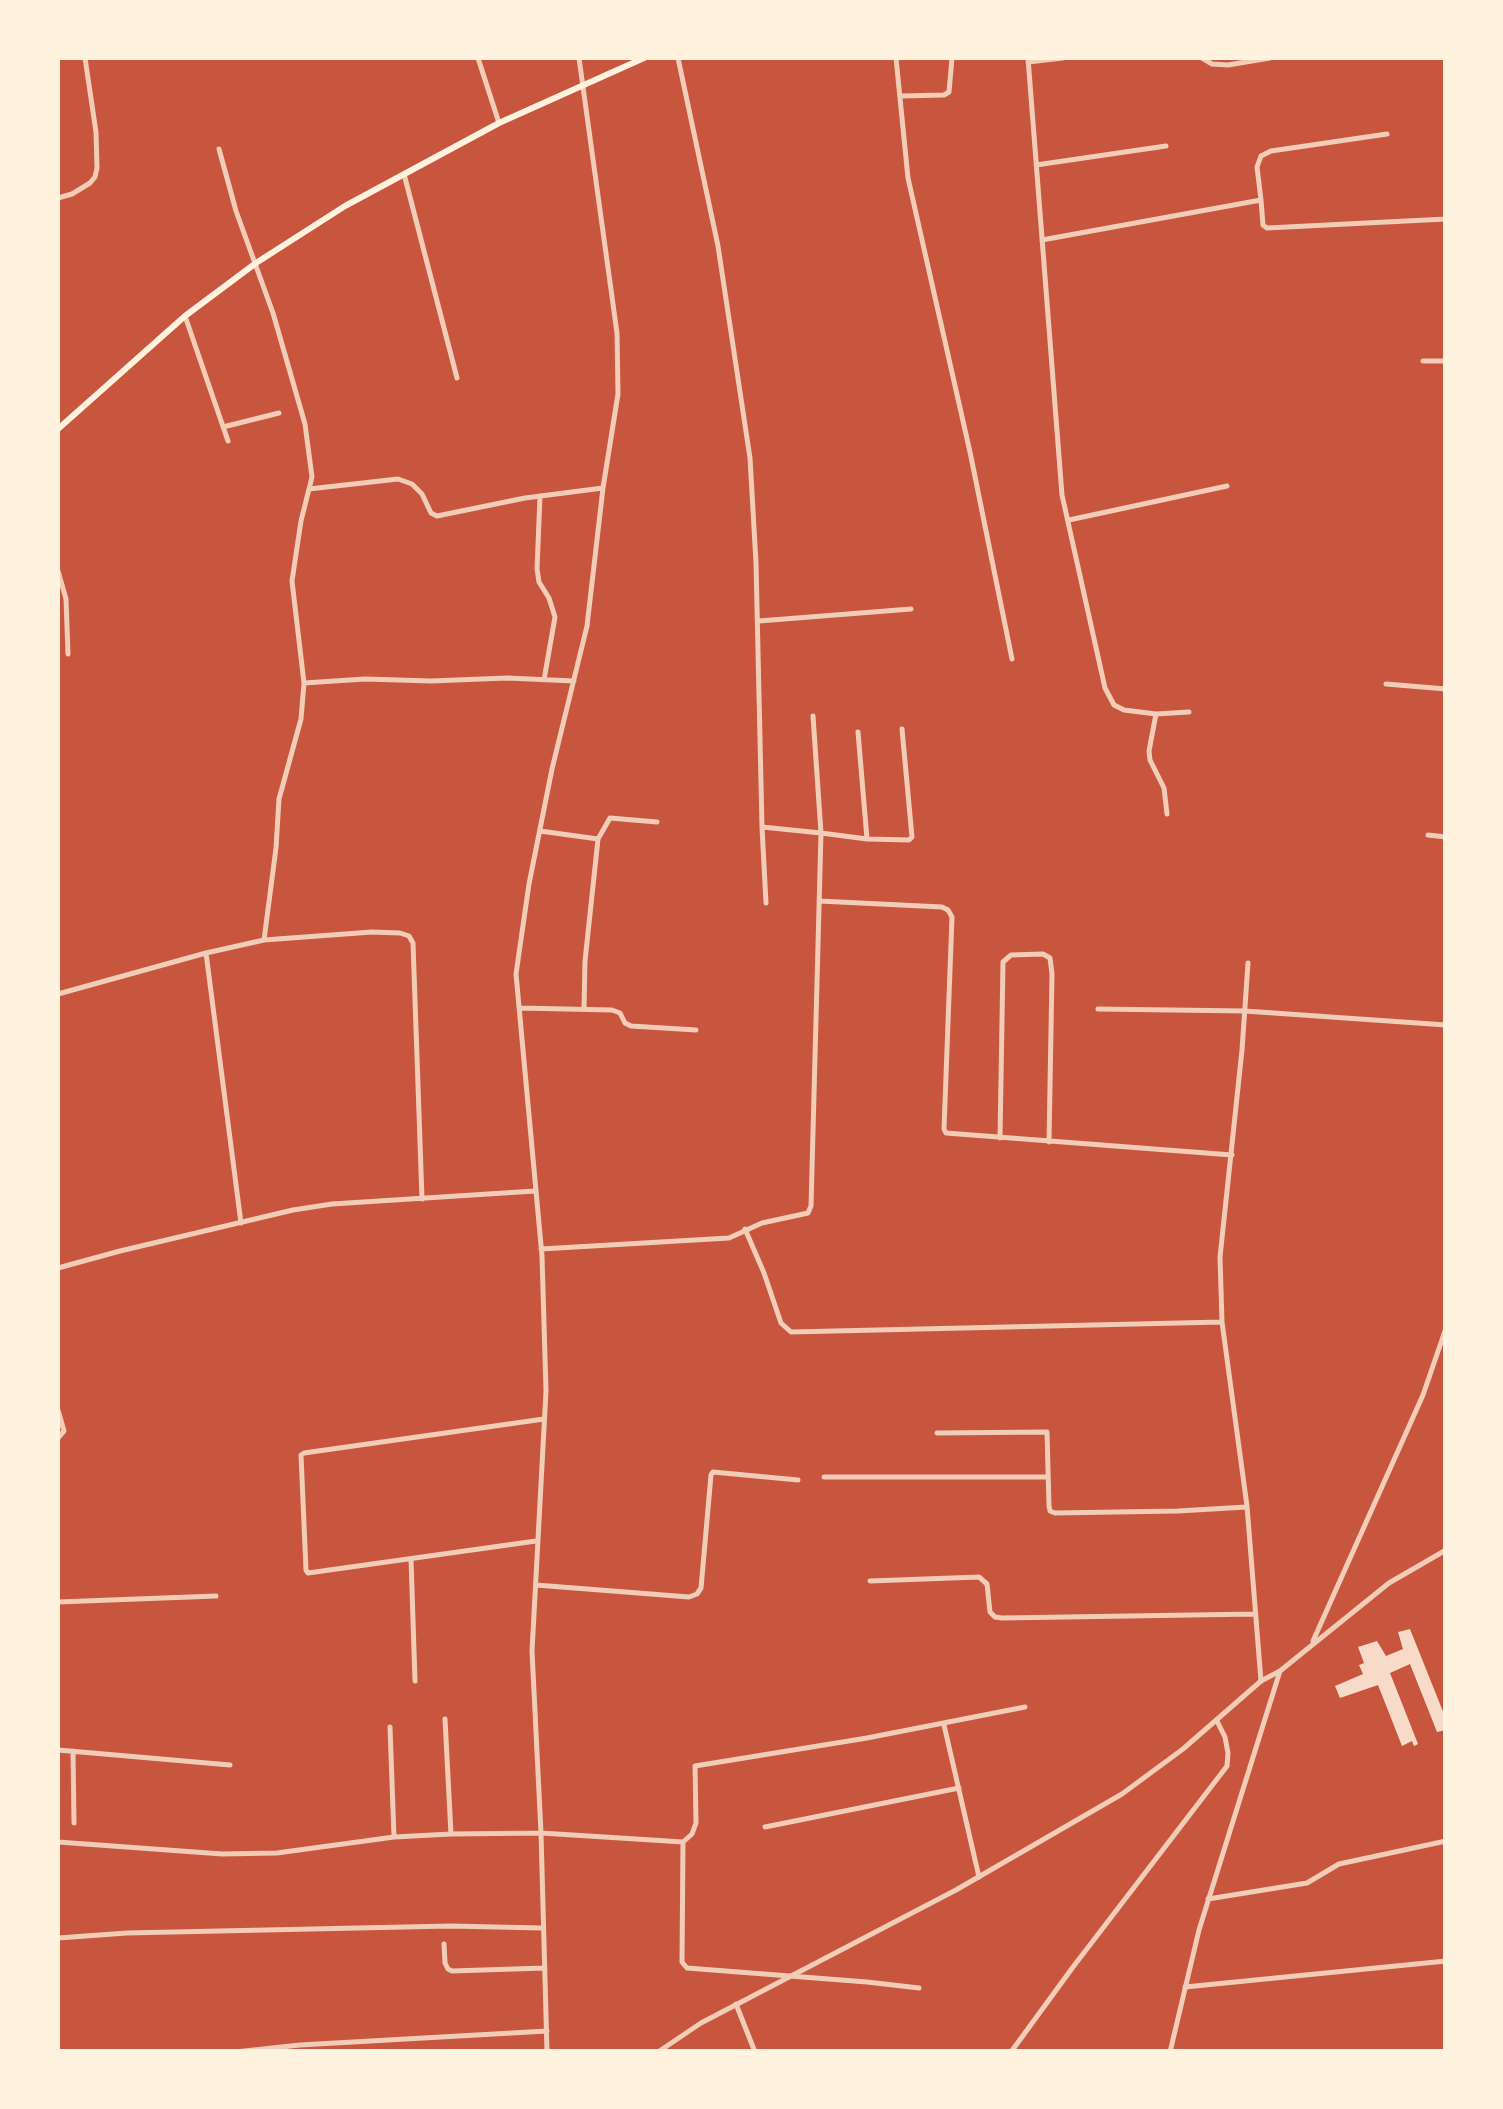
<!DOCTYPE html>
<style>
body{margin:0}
#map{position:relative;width:1503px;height:2109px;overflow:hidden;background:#c8553d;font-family:Roboto,sans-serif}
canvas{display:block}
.frame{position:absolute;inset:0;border:60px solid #fff3e0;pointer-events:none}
</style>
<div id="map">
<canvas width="1503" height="2109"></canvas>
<div class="frame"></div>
</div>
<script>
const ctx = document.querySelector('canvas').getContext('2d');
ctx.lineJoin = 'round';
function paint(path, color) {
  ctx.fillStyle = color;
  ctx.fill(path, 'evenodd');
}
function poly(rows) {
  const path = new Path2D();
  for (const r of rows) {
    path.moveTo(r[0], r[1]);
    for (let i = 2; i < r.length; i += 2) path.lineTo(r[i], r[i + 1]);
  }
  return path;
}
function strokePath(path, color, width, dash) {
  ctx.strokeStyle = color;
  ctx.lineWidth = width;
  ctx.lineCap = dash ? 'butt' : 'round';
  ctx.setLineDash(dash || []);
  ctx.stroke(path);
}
const building = poly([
 [1410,1629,1446,1719,1446,1730,1437,1732,1410,1664,1390,1673,1418,1744,1414,1746,1412,1741,1402,1746,1378,1685,1340,1698,1335,1686,1363,1674,1359,1665,1364,1663,1358,1647,1377,1641,1386,1656,1403,1649,1398,1632]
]);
const minor = poly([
 [478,58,499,123],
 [678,58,718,246,750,458,756,563,762,827,766,903],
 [896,58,908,178,970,452,1012,659],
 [1028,58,1062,495,1105,688,1114,705,1124,710,1156,714,1189,712],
 [1202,58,1212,64,1228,65,1270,58],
 [1028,62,1063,58],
 [901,96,944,95,949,92,952,58],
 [1036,165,1166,146],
 [404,174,457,378],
 [58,198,72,194,90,183,95,177,97,168,96,132,85,58],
 [1261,200,1263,225,1267,228,1446,219],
 [1042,240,1261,200,1257,167,1261,156,1271,151,1387,134],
 [185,316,228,441],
 [1423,361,1446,361],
 [223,427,279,413],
 [309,489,398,479,412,484,422,494,431,513,437,516,525,498,603,488],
 [540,496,537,569,539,582,549,598,555,617,544,680],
 [1069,520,1227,486],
 [58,571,66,599,68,654],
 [759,621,911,609],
 [304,683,365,679,431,681,507,678,574,681],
 [1386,684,1446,689],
 [1156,714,1149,751,1150,760,1164,788,1167,814],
 [813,716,821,833,867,839,909,840,912,837,902,729],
 [858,732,867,839],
 [540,831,598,839,610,818,657,822],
 [1428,835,1446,837],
 [819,901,942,907,948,910,952,917,944,1129,946,1133,1232,1155],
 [264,940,372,932,400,933,409,936,413,943,422,1199],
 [206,953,241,1223],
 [1248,963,1242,1050,1220,1257,1222,1322,1247,1506,1261,1681],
 [58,994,206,953,264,940,276,848,279,799,301,719,304,683,292,581,301,521,312,477,305,424,273,313,236,211,219,149],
 [519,1008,612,1010,620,1013,625,1023,631,1026,696,1030],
 [584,1009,585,961,598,839],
 [1098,1009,1245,1011,1446,1025],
 [1000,1138,1003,962,1011,955,1043,954,1050,958,1052,974,1049,1142],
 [745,1229,764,1273,781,1323,791,1332,1222,1322],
 [541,1249,729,1238,762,1223,808,1213,811,1206,821,833,762,827],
 [58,1268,120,1251,293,1210,332,1204,535,1191],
 [58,1410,64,1431,58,1438],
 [937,1433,1047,1432,1049,1506,1050,1511,1055,1513,1178,1511,1246,1507],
 [824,1477,1048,1477],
 [536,1541,308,1573,306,1570,301,1455,304,1453,544,1419],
 [411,1559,415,1681],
 [870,1581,979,1577,987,1584,990,1612,995,1617,1002,1618,1255,1614],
 [536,1585,689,1597,697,1594,701,1588,711,1475,713,1472,798,1480],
 [58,1602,216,1596],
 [445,1719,451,1834],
 [944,1725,979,1877],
 [390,1727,394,1837],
 [58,1750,230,1765],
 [73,1751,74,1823],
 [765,1827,959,1788],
 [58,1842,222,1854,277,1853,394,1837,451,1834,541,1833,683,1842],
 [1208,1899,1307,1883,1339,1864,1446,1841],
 [58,1938,127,1933,450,1926,542,1928],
 [444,1944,445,1963,448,1969,452,1971,545,1968],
 [1185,1987,1446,1961],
 [919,1988,867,1982,687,1968,682,1962,683,1842,692,1834,696,1823,695,1766,867,1738,1025,1707],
 [736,2004,755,2052],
 [235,2052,300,2045,547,2031],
 [547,2052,541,1833,532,1651,546,1391,542,1256,516,974,529,884,552,769,587,626,603,488,618,394,617,333,579,58],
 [1011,2052,1073,1967,1227,1766,1228,1753,1225,1737,1217,1721]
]);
const tertiary = poly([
 [1313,1641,1423,1395,1446,1328],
 [658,2052,701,2023,956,1890,1122,1794,1183,1749,1261,1681,1280,1671,1389,1583,1446,1550],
 [1170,2052,1199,1930,1280,1671]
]);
const secondary = poly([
 [58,429,185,316,256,263,345,206,499,123,644,58]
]);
paint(building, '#f7dbc8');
strokePath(minor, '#f1ccb7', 5);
strokePath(tertiary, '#f1ccb7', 5);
strokePath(secondary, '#fff3e0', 6);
</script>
